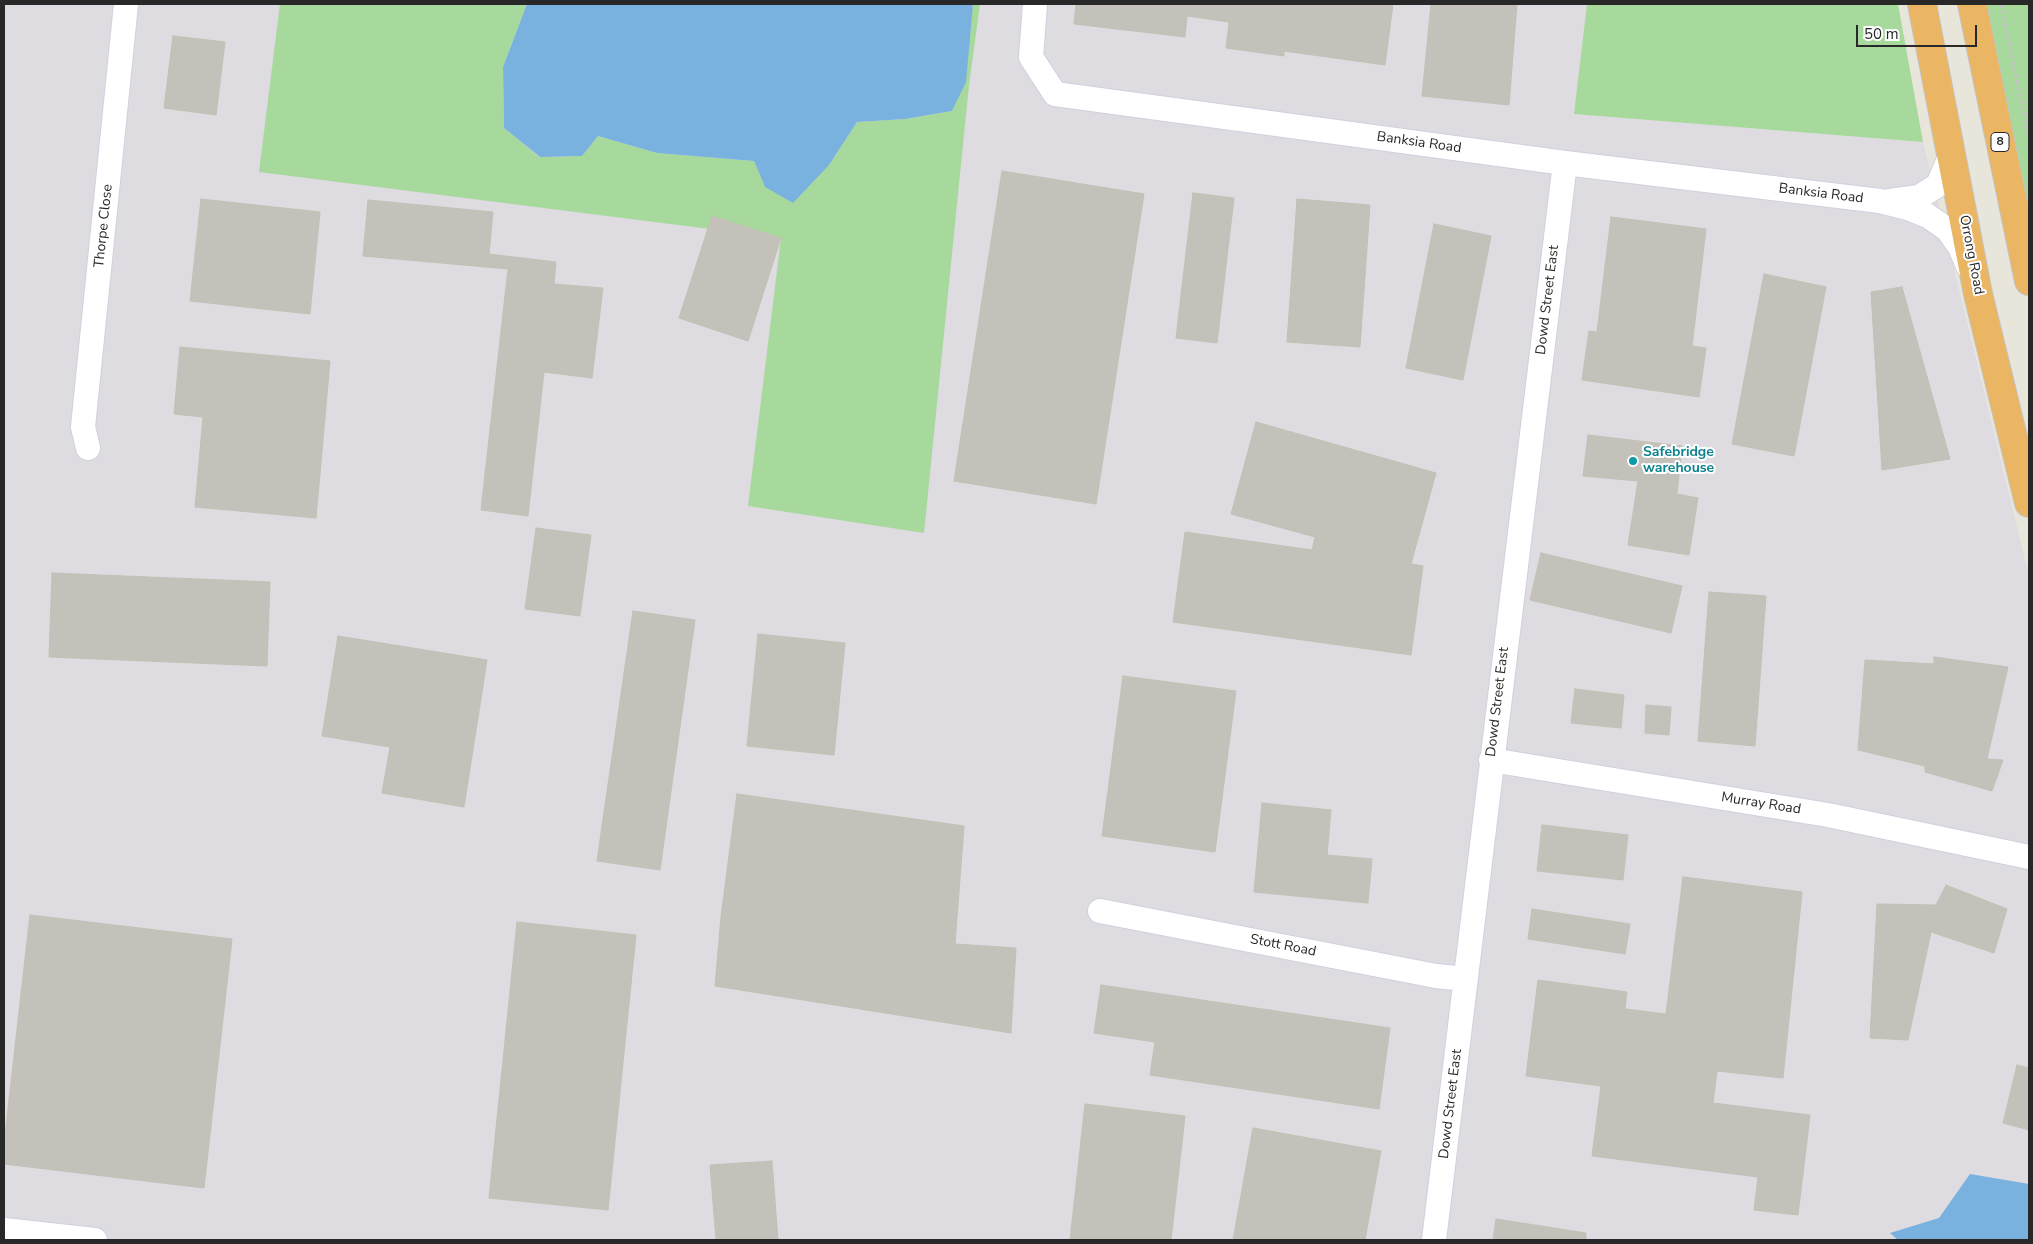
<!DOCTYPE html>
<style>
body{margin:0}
#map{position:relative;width:2033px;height:1244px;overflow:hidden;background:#e8e5db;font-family:"Nunito Sans",sans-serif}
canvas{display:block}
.frame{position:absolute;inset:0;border:5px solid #282828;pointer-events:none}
.scale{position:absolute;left:1856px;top:25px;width:121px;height:22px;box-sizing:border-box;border:2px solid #282828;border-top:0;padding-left:6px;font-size:15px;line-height:18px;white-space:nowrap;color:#282828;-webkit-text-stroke:4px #fff;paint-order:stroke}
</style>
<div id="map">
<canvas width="2033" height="1244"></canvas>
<div class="frame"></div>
<div class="scale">50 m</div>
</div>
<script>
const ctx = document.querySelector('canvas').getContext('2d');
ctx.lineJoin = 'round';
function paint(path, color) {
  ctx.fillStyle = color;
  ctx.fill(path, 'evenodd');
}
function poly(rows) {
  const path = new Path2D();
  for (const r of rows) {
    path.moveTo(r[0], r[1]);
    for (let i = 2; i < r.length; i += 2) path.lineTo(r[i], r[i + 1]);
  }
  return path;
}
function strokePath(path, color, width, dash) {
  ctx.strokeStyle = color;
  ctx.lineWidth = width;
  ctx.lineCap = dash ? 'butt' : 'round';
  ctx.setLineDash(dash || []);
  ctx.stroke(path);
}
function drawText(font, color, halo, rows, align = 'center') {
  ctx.font = font + ' "Nunito Sans",sans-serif';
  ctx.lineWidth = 4;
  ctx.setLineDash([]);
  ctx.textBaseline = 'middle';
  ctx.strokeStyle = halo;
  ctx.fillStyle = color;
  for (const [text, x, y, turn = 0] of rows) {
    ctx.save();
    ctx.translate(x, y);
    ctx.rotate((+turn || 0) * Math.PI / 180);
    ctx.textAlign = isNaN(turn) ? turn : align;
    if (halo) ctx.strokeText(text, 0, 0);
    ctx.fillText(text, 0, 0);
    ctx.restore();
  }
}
const industrial = poly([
 [4,4,1587,4,1575,114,1923,142,2029,576,2029,1240,4,1240]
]);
const green = poly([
 [280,4,527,4,503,67,504,128,539,157,582,156,598,136,657,153,754,161,765,187,829,165,857,122,905,119,952,111,973,4,980,4,969,85,924,533,748,506,781,238,259,172],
 [1587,4,1898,4,1923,142,1574,114],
 [1984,4,2029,4,2029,218]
]);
const water = poly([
 [527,4,973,4,966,82,952,111,905,119,857,122,829,165,793,203,765,187,754,161,657,153,598,136,582,156,540,157,504,128,503,67],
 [1970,1174,2029,1184,2029,1240,1898,1240,1890,1233,1939,1218]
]);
const building = poly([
 [1076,4,1393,4,1385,65,1284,51,1284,56,1226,48,1229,22,1187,16,1185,37,1074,24,1076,4],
 [1431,4,1517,4,1509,105,1422,96,1431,4],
 [173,36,225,42,216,115,164,108,173,36],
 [1002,171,1144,194,1096,504,954,481,1002,171],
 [1193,193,1234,198,1217,343,1176,338,1193,193],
 [201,199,320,212,310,314,190,301,201,199],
 [1297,199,1370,205,1360,347,1287,342,1297,199],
 [368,200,493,212,489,254,556,262,554,284,603,288,592,378,544,372,528,516,481,510,508,269,363,256,368,200],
 [712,216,781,238,748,341,679,318,712,216],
 [1611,217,1706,229,1692,346,1706,348,1699,397,1582,380,1589,331,1597,332,1611,217],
 [1434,224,1491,236,1463,380,1406,368,1434,224],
 [1764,274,1826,287,1794,456,1732,444,1764,274],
 [1902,287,1950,459,1882,470,1871,292,1902,287],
 [180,347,330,361,316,518,195,507,203,417,174,414,180,347],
 [1256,422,1436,473,1411,564,1423,566,1411,655,1173,622,1185,532,1312,550,1315,537,1231,514,1256,422],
 [1588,435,1682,446,1677,494,1698,498,1689,555,1628,545,1638,481,1583,476,1588,435],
 [536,528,591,535,580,616,525,609,536,528],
 [1541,553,1682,586,1671,633,1530,600,1541,553],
 [52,573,270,582,267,666,49,657,52,573],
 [1709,592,1766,596,1755,746,1698,741,1709,592],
 [633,611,695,620,660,870,597,861,633,611],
 [758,634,845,643,834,755,747,746,758,634],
 [338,636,487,660,464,807,382,793,390,747,322,736,338,636],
 [1934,657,2008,667,1987,759,2003,760,1992,791,1925,772,1925,766,1858,750,1865,660,1934,664,1934,657],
 [1123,676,1236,691,1215,852,1102,836,1123,676],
 [1575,689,1624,695,1621,728,1571,723,1575,689],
 [1646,705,1671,707,1669,735,1645,733,1646,705],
 [737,794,964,826,955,944,1016,948,1011,1033,715,986,721,917,737,794],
 [1262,803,1331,810,1327,855,1372,859,1368,903,1254,892,1262,803],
 [1542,825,1628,835,1623,880,1537,871,1542,825],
 [1683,877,1802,892,1783,1078,1717,1071,1713,1103,1810,1115,1798,1215,1754,1210,1758,1177,1592,1156,1601,1086,1526,1076,1538,980,1627,992,1625,1009,1666,1014,1683,877],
 [1946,885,2007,909,1994,953,1931,932,1908,1040,1870,1038,1877,904,1936,905,1946,885],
 [1532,909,1630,924,1625,954,1528,939,1532,909],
 [30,915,232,939,204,1188,4,1164,4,1144,30,915],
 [517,922,636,935,608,1210,489,1198,517,922],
 [1101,985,1390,1028,1379,1109,1150,1075,1155,1042,1094,1033,1101,985],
 [2017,1065,2029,1068,2029,1130,2003,1123,2017,1065],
 [1085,1104,1185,1116,1171,1240,1070,1240,1085,1104],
 [1253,1128,1381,1151,1365,1240,1233,1240,1253,1128],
 [772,1161,778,1240,716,1240,710,1165,772,1161],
 [1496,1219,1586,1233,1586,1240,1493,1240,1496,1219]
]);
const path = poly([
 [2001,4,2029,139]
]);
const minor = poly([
 [1035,4,1031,57,1055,94,1565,163,1880,201,1908,208,1928,216,1948,230,1960,247,1968,266],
 [1890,201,1919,197,1938,185,1952,152],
 [88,448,83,427,126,4],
 [1491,760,1828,815,2029,857],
 [1100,911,1436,976,1466,979],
 [4,1230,95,1240],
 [1434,1240,1565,163]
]);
const highway = poly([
 [1922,4,1978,294,2029,503],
 [1972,4,2029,281]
]);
const markers = [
 [1633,461,5,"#0f9aa8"]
];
const shields = [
 [2000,142,18]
];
const shieldNames = [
 ["8",2000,142]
];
const streetNames = [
 ["Banksia Road",1419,143,8],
 ["Banksia Road",1821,194,7],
 ["Thorpe Close",104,226,-84],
 ["Orrong Road",1971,255,79],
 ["Dowd Street East",1548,300,-83],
 ["Dowd Street East",1498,702,-83],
 ["Murray Road",1761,804,9],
 ["Stott Road",1283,946,11],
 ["Dowd Street East",1451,1104,-83]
];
const cultureNames = [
 ["Safebridge",1643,453],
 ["warehouse",1643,469]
];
paint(industrial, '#dedbe1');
paint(green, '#a7d99d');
paint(water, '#79b2df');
paint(building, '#c4c1ba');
strokePath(building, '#c3c1b5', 1);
strokePath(minor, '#d0d0df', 26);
strokePath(highway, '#c3c3c3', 30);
strokePath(path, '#c3c3c3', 3, [4, 2.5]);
strokePath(minor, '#fff', 24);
strokePath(highway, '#eab664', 28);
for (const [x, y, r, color] of markers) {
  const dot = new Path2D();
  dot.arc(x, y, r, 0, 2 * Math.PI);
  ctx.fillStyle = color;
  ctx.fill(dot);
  strokePath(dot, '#fff', 2);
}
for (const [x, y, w] of shields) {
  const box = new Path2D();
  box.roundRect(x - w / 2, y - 9.5, w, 19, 4);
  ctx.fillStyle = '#fff';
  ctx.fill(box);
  strokePath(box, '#282828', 1);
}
drawText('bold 12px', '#282828', null, shieldNames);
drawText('14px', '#282828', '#fff', streetNames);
drawText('bold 14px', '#0d838f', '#fff', cultureNames, 'left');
</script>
